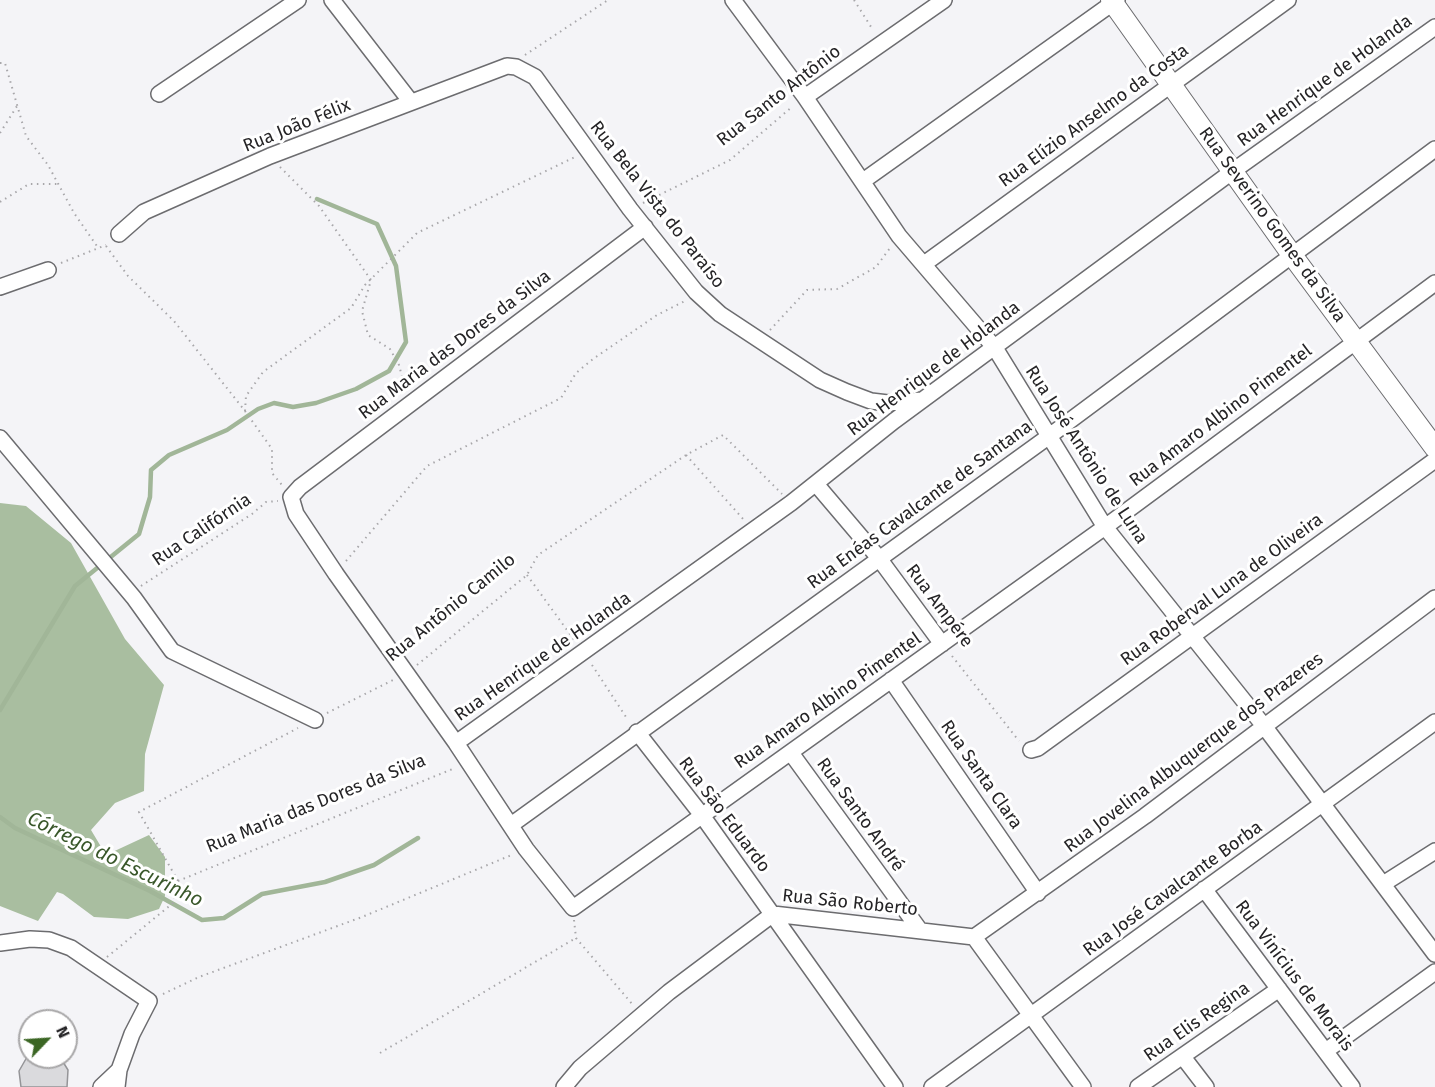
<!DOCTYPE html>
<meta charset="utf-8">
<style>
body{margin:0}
#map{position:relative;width:1435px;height:1087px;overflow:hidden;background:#f4f4f7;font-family:"Fira Sans",sans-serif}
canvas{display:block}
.north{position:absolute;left:18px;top:1009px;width:60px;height:60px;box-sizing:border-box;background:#fff;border:2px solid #a8a7a8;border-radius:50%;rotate:65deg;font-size:16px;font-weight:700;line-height:24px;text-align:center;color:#252426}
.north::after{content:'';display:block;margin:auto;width:21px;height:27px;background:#3b6624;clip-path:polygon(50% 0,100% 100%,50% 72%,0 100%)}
</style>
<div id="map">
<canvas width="1435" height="1087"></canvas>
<div class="north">N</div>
</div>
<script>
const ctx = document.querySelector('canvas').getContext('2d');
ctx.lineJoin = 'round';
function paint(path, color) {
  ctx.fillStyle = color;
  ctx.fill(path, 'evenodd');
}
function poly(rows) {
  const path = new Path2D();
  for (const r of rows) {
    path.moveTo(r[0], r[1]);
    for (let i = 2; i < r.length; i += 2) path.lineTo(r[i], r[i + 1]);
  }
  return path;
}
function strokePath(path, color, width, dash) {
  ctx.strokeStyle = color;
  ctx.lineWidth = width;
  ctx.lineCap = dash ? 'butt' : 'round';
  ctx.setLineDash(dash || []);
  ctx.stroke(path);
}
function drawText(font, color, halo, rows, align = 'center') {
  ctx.font = font + ' "Fira Sans",sans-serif';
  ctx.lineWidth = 6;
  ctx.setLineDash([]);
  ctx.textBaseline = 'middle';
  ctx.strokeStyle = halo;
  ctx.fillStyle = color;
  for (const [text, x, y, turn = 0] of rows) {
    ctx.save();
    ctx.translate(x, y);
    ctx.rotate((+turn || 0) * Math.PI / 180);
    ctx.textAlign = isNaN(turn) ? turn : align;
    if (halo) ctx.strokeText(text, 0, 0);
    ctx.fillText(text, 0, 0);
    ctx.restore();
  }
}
const forest = poly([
 [0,503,26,506,71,543,125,639,164,685,145,754,144,791,115,803,91,830,106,855,149,835,165,857,165,896,159,909,128,919,94,917,63,894,57,892,38,921,0,906]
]);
const stream = poly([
 [0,710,75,586,139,534,150,497,151,470,169,455,227,430,258,409,274,403,293,407,316,403,356,389,389,371,406,342,396,266,377,224,317,199],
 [0,817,15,828,150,891,202,920,224,918,262,894,325,882,374,865,418,838]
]);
const building = poly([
 [27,1057,60,1057,68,1070,67,1087,21,1087,19,1071,27,1057]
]);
const path = poly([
 [854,0,873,30],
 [525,55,608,0],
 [0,63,5,63,26,136,48,165,74,213,99,249],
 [0,133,17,106],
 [280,167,319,206,371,280,362,311,368,335,390,349,399,365,405,388],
 [0,202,29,184,58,184],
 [643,203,730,160,793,106],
 [106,246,128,276,174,321,245,411,272,449,272,473,282,485],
 [61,263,106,245],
 [770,330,807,290,837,289,876,267,890,248],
 [245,411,246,396,263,372,351,308,365,285,417,233,575,157],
 [686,455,744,520],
 [346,561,427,466,561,398,576,373,593,359,657,315,685,301],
 [527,575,575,641],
 [141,586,252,514,266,502,278,501],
 [952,656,1019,741],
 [417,665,527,575,538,555,686,455,723,435,782,494],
 [592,665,628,720],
 [327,713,395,679],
 [178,881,455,768],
 [574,920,576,938,633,1005],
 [107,957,173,903,178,881,139,812,298,728],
 [163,994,199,977,362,917,514,854],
 [380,1053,576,938]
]);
const minor = poly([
 [332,0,411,102],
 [733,0,805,97,899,236,995,348,1105,527,1264,726,1435,954],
 [159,94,298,0],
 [805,97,944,0],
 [863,181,1117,0],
 [645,227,300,487,291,497,296,514,336,574,456,743,526,849,573,908,1105,527,1435,283],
 [119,234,144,212,270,156,507,66,516,67,535,77,630,209,696,292,720,314,820,380,847,392,871,401,888,403,922,400],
 [924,264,1288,0],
 [0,287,48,270],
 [0,438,134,598,172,651,315,720],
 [816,484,878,557,942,644],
 [891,680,1038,893],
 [637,732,701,814,895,1087],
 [456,743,791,503,894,421,1233,171,1435,27],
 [1031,750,1038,748,1435,460],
 [791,753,919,929],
 [511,825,1048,437,1435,149],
 [1383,884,1435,851],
 [1204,889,1352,1087],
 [974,937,1145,816,1435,598],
 [0,943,30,939,49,940,71,948,149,1001,132,1034,119,1070,117,1087],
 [1327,1050,1435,972],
 [1183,1057,1206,1087],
 [101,1087,119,1070],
 [564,1087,580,1068,669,992,773,914,974,937,1083,1087],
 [932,1087,1435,722],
 [1138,1087,1279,989]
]);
const tertiary = poly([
 [1111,0,1292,255,1435,448]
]);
const streetNames = [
 ["Rua Henrique de Holanda",1325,81,-36],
 ["Rua Santo Antônio",779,96,-38],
 ["Rua Elízio Anselmo da Costa",1094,116,-36],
 ["Rua João Félix",297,126,-22],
 ["Rua Bela Vista do Paraíso",657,205,52],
 ["Rua Severino Gomes da Silva",1272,225,54],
 ["Rua Maria das Dores da Silva",455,345,-37],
 ["Rua Henrique de Holanda",934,369,-37],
 ["Rua Amaro Albino Pimentel",1221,416,-37],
 ["Rua José Antônio de Luna",1086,455,57],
 ["Rua Enéas Cavalcante de Santana",920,505,-36],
 ["Rua Califórnia",202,530,-34],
 ["Rua Roberval Luna de Oliveira",1222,590,-36],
 ["Rua Ampére",939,606,53],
 ["Rua Antônio Camilo",451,608,-39],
 ["Rua Henrique de Holanda",543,657,-35],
 ["Rua Amaro Albino Pimentel",828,701,-35],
 ["Rua Jovelina Albuquerque dos Prazeres",1194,753,-37],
 ["Rua Santa Clara",981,775,55],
 ["Rua Maria das Dores da Silva",316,804,-22],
 ["Rua São Eduardo",724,815,53],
 ["Rua Santo André",860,815,54],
 ["Rua José Cavalcante Borba",1173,889,-36],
 ["Rua São Roberto",850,903,6],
 ["Rua Vinícius de Morais",1294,976,53],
 ["Rua Elis Regina",1197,1022,-35]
];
const waterNames = [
 ["Córrego do Escurinho",115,860,26]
];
paint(forest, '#a9bea0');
strokePath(stream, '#a1b698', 4.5);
paint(building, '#dadadd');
strokePath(building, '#949497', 1.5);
strokePath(minor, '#6c6c6f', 18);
strokePath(tertiary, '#6c6c6f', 22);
strokePath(path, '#a8a7aa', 2, [1.5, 4.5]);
strokePath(minor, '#fff', 15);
strokePath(tertiary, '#fff', 20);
drawText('18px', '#252426', '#fff', streetNames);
drawText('italic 20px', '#39572a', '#fff', waterNames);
</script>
